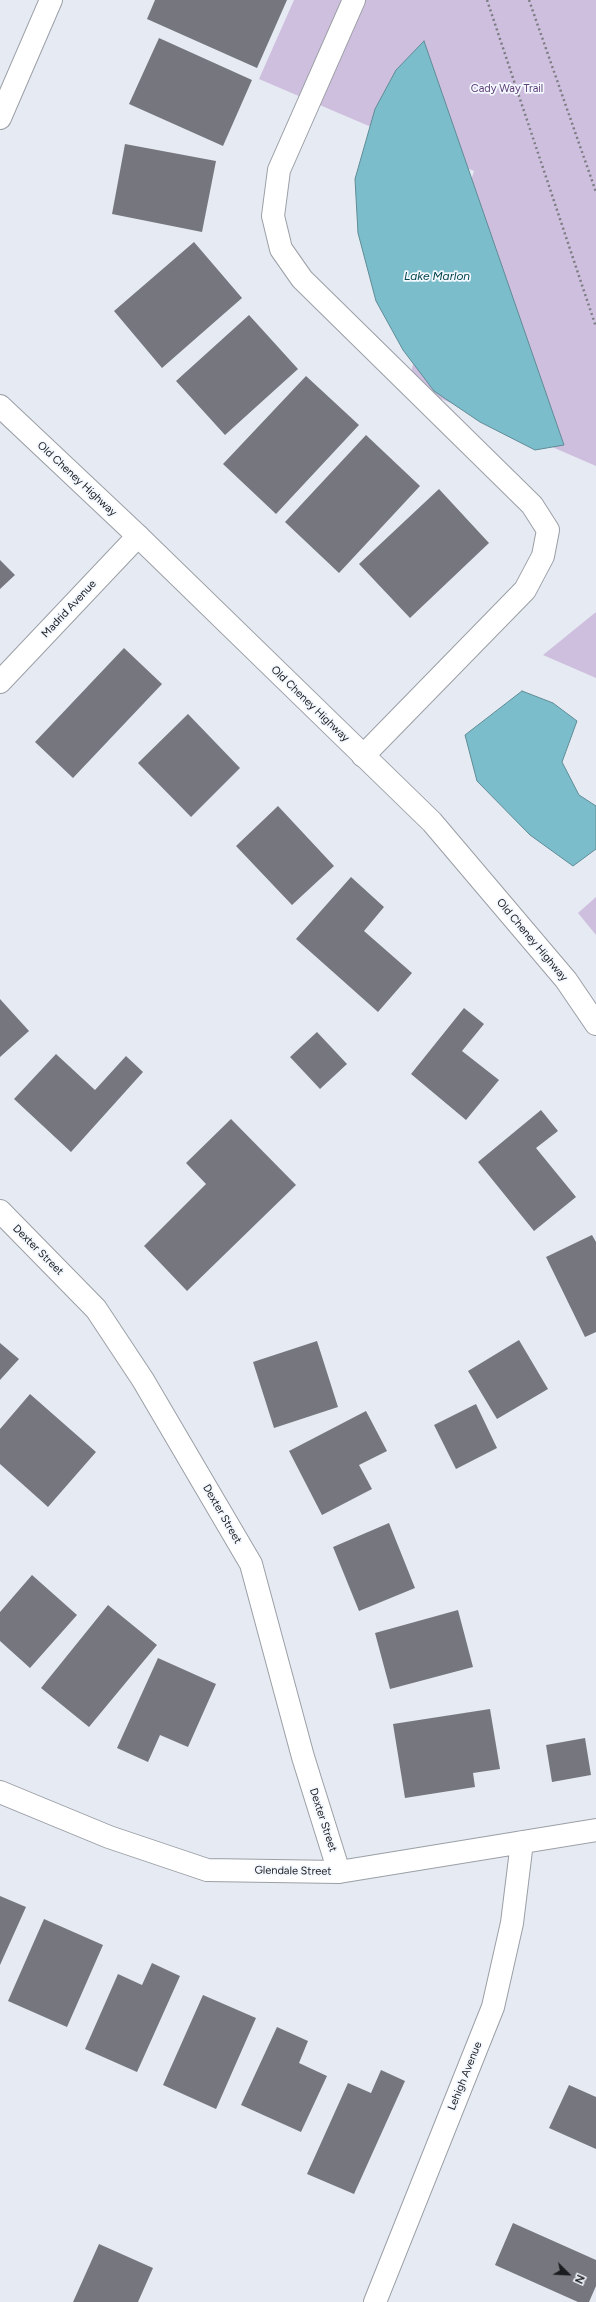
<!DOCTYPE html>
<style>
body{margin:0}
#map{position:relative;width:596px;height:2302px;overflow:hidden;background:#e6eaf2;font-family:Figtree,sans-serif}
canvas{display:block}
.north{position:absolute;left:548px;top:2254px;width:40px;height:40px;-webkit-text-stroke:3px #f3f8ff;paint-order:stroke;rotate:114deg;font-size:11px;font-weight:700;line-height:16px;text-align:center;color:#1a1b1e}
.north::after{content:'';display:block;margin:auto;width:14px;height:18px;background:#1a1b1e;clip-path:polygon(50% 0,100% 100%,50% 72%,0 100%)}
</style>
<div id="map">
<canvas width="596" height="2302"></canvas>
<div class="north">N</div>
</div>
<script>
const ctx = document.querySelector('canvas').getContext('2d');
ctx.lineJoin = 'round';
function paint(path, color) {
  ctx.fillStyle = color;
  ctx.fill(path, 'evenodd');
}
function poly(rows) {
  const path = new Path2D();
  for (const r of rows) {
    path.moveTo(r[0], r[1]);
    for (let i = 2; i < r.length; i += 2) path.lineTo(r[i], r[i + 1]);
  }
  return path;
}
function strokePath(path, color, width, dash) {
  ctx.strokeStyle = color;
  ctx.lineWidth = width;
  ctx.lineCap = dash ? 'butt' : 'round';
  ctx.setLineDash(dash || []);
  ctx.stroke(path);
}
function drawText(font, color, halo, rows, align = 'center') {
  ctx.font = font + ' Figtree,sans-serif';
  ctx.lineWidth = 3.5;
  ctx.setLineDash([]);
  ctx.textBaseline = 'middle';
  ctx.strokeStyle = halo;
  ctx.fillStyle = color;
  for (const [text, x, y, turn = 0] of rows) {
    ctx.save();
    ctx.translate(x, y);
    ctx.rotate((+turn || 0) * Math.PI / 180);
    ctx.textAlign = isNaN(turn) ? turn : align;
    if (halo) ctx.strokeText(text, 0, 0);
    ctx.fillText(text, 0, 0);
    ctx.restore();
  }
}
const green = poly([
 [294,0,596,0,596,466,407,384,474,171,259,79],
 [596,612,596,678,543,655],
 [596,897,596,935,578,913]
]);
const water = poly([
 [424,41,564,445,535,450,480,422,434,391,403,350,376,301,358,233,355,179,375,109,396,70,424,41],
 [522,691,553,703,577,721,562,762,579,795,596,806,596,849,573,866,530,835,477,781,465,735,522,691]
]);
const building = poly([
 [155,0,287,0,257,68,147,19],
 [159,38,252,80,223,146,129,104],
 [125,144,216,161,202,232,112,214],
 [194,242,242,298,162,368,114,311],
 [249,315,298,369,225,435,176,381],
 [306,376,359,425,276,514,223,464],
 [366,435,420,486,339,573,285,522],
 [439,489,489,543,410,618,359,564],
 [0,560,15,575,0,589],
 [124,648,162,684,73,778,35,742],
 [188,714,240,768,191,817,138,763],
 [278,806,334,866,292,905,236,846],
 [351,877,384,907,364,931,412,973,378,1012,296,939],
 [0,999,29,1031,0,1057],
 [464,1008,484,1024,462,1051,499,1080,466,1120,411,1074],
 [317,1032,347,1064,320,1089,290,1057],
 [56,1054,95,1090,126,1056,143,1072,71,1152,14,1099],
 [541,1110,558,1131,536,1148,576,1197,534,1231,478,1162],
 [231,1119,296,1185,187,1291,144,1246,206,1184,186,1163],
 [592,1235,596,1242,596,1332,585,1337,546,1257],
 [519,1340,548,1389,497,1419,468,1371],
 [317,1341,338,1407,274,1428,253,1362],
 [0,1343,19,1359,0,1380],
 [30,1394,96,1452,48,1507,0,1464,0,1429],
 [476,1404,497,1448,456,1469,434,1425],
 [366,1411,387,1451,359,1465,372,1489,322,1515,289,1451],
 [389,1523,415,1588,359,1611,333,1547],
 [32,1575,77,1615,30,1668,0,1641,0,1612],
 [108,1605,157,1645,89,1727,41,1688],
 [458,1610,473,1667,390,1689,375,1633],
 [158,1658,216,1684,188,1747,160,1735,148,1762,117,1748],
 [490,1709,500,1769,473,1773,475,1787,405,1798,393,1724],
 [585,1738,591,1775,552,1782,546,1745],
 [0,1896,26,1907,0,1965],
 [44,1919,103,1945,67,2027,8,2001],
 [152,1963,180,1976,137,2072,85,2049,118,1974,142,1985],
 [203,1995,256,2018,216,2109,163,2085],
 [277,2027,308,2041,299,2063,327,2076,301,2132,241,2105],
 [381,2070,405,2081,354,2194,307,2174,348,2083,371,2093],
 [569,2085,596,2097,596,2149,549,2128],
 [513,2223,596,2260,596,2286,589,2302,578,2302,495,2265],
 [99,2244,153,2268,138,2302,73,2302]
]);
const path = poly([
 [487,0,596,327],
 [529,0,596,192]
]);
const street = poly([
 [354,0,279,170,273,216,281,249,302,279,532,505,548,530,543,556,525,590,363,756],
 [0,118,51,0],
 [0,682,138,536],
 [0,1211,96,1309,143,1380,251,1564,303,1757,339,1872],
 [0,1792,109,1837,207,1870,339,1872,596,1830],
 [375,2302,493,2007,512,1923,522,1842]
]);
const secondary = poly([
 [0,406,138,536,432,822,566,980,596,1024]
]);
const parkNames = [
 ["Cady Way Trail",507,89]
];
const streetNames = [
 ["Old Cheney Highway",77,479,43],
 ["Madrid Avenue",69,609,-47],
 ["Old Cheney Highway",310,704,44],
 ["Old Cheney Highway",532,940,50],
 ["Dexter Street",38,1250,45],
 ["Dexter Street",222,1514,60],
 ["Dexter Street",323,1820,72],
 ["Glendale Street",293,1871,1],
 ["Lehigh Avenue",465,2076,-68]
];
const waterNames = [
 ["Lake Marlon",437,276]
];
paint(green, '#cfbfde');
paint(water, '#7cbdcb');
strokePath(water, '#5f8c97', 1);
paint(building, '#76777e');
strokePath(street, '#9b9fa6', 24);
strokePath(secondary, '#9b9fa6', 24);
strokePath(path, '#7b7e83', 2.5, [2, 3]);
strokePath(street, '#fff', 22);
strokePath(secondary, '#fff', 22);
drawText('11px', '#62417b', '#f3f8ff', parkNames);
drawText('11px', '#1a1b1e', '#f3f8ff', streetNames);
drawText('italic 12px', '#02424c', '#f3f8ff', waterNames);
</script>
